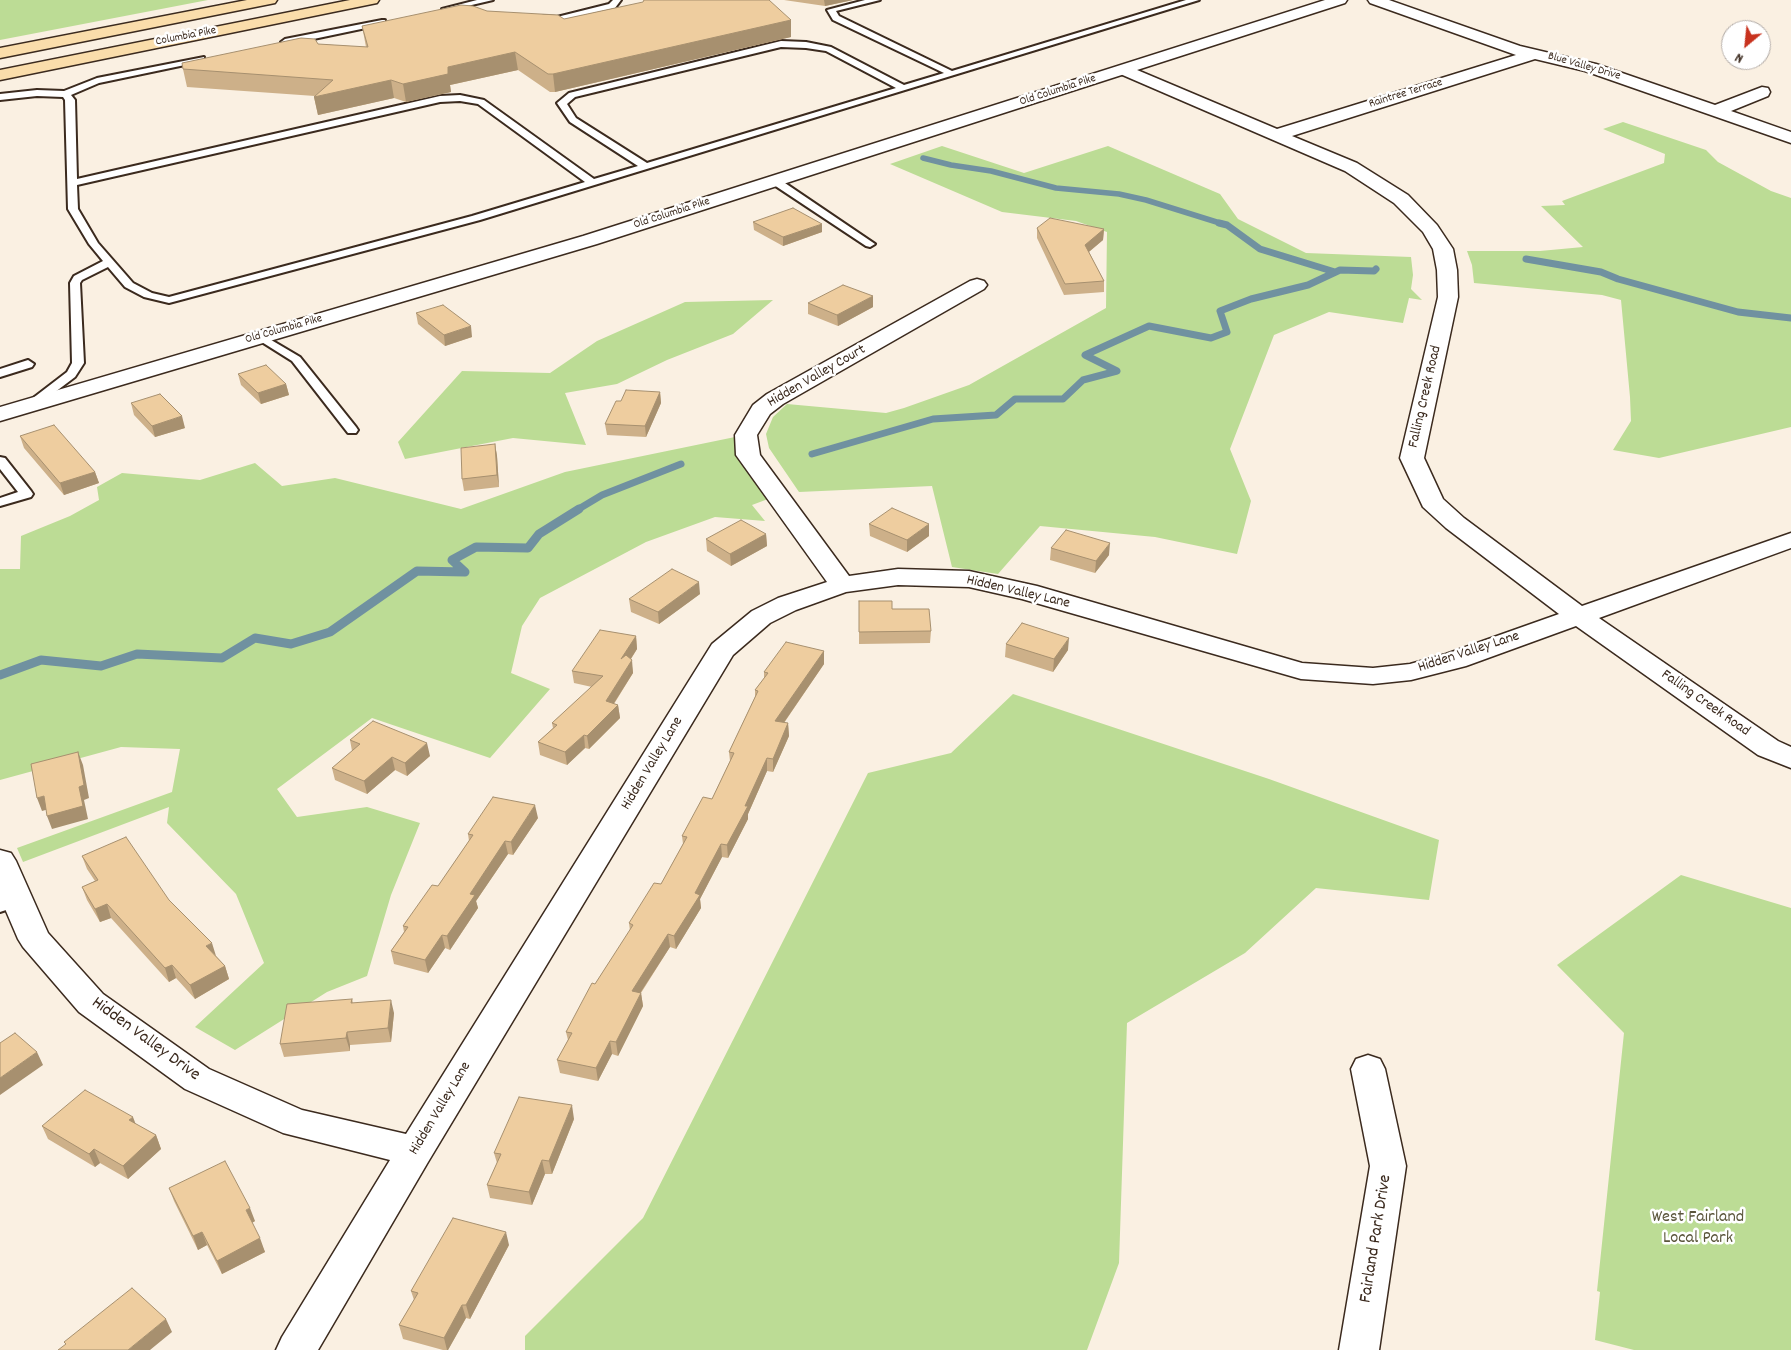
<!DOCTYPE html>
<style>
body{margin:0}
#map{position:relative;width:1791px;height:1350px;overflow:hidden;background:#faf0e2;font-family:Dekko,sans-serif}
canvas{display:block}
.north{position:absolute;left:1721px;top:20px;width:50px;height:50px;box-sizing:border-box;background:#fff;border:1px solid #b1aaa5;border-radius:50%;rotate:208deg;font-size:14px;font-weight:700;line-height:20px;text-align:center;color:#3b2a1e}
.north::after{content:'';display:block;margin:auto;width:18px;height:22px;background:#c8321e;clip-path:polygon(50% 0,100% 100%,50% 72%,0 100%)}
</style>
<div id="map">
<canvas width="1791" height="1350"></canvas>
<div class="north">N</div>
</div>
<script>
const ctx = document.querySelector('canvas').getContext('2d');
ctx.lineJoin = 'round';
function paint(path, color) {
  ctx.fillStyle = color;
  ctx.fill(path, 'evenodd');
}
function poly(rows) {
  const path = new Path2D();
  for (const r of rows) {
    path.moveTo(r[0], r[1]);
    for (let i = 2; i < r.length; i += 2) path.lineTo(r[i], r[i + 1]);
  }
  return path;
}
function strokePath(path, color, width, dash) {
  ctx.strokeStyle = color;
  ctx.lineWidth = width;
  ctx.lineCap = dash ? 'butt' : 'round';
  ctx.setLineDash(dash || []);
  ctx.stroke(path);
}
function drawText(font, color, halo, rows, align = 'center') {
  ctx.font = font + ' Dekko,sans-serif';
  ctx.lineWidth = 5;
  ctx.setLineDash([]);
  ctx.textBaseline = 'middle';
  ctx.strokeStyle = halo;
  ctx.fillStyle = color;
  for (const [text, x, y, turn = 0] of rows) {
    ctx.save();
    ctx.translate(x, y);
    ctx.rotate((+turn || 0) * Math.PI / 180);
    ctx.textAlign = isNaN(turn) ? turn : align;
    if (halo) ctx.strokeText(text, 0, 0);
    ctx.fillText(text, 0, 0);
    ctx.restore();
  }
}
const green = poly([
 [0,0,208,0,0,40],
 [1623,122,1706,150,1718,162,1771,191,1791,198,1791,427,1659,458,1613,450,1631,421,1630,397,1621,300,1602,295,1474,283,1472,265,1467,251,1540,251,1583,247,1541,206,1565,205,1562,201,1664,163,1665,154,1603,129],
 [942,146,1024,173,1108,146,1220,194,1238,219,1306,253,1411,257,1413,275,1411,289,1422,300,1409,298,1403,323,1329,312,1274,335,1230,449,1251,501,1237,554,1155,537,1040,526,998,574,952,567,932,486,799,492,769,448,766,434,773,417,787,404,886,413,904,408,969,385,1106,308,1107,232,1076,221,1002,212,890,164],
 [773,300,733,334,667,360,617,384,565,393,586,445,513,438,405,459,398,442,462,371,550,373,597,341,685,302],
 [735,437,768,499,752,505,765,521,715,517,646,542,540,598,522,626,511,673,550,689,490,758,372,718,277,789,297,817,367,807,420,823,391,895,367,976,327,992,235,1050,195,1027,264,963,236,894,167,823,169,807,23,862,17,848,172,792,180,749,121,747,0,780,0,569,20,569,21,536,70,516,99,500,97,487,122,473,200,480,255,463,282,486,335,478,461,509,565,472],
 [1013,694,1269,779,1439,840,1429,900,1316,888,1245,953,1127,1023,1119,1263,1087,1350,525,1350,525,1336,643,1218,868,773,951,753],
 [1681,875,1791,908,1791,1350,1634,1350,1595,1340,1600,1292,1597,1291,1624,1033,1557,965]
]);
const streamFar2 = poly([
 [923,158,951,165,991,171,1056,188,1119,194,1146,200,1223,224]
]);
const streamFar1 = poly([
 [1219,223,1227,225,1260,249,1335,272],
 [1526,259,1601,272,1618,279,1738,312,1791,318],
 [812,454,933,419,996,415,1015,399,1063,399,1083,380,1117,371,1085,355,1149,326,1211,338,1227,332,1220,311,1251,299,1308,285,1340,270,1374,271,1376,269],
 [577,510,602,495,681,464]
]);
const stream = poly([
 [0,675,41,660,101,666,137,654,222,658,255,638,291,644,330,632,417,571,465,572,452,560,476,547,528,548,539,534,579,509]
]);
const service = poly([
 [477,0,493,0,446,11,442,9,477,0],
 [613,0,621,0,615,8,557,21,543,20,539,18,543,16,557,17,609,4,613,0],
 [865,0,880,0,836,11,839,16,952,71,1186,0,1199,0,480,220,169,303,144,297,125,287,108,267,82,280,80,283,84,363,75,377,34,408,30,409,24,405,67,372,72,363,70,283,74,276,103,261,89,244,68,209,65,100,63,97,37,96,0,100,0,94,37,90,64,91,97,78,204,57,204,61,99,83,71,95,75,100,77,179,440,96,460,95,484,100,594,179,638,166,570,122,557,103,569,93,781,41,806,42,831,47,904,85,944,73,833,20,827,10,865,0],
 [781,47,806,48,826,51,896,88,647,163,576,118,567,104,575,97,781,47],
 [460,101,478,104,585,182,472,216,169,297,152,293,133,283,98,243,78,209,77,185,440,102,460,101],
 [382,20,385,20,385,24,285,45,281,42,285,39,382,20],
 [775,178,779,179,875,244,870,247,866,246,771,183,770,181,775,178],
 [261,334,300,357,356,427,358,430,356,433,348,433,292,361,257,339,255,337,261,334],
 [28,360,34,364,32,367,0,377,0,369,28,360],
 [0,457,5,458,31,491,33,494,31,497,0,506,0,498,18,492,0,469,0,457],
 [15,889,21,891,24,895,21,899,6,910,0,912,0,897,15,889]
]);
const minor = poly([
 [1368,0,1389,0,1520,46,1596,64,1715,105,1762,87,1768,88,1770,92,1768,96,1731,111,1791,132,1791,143,1585,71,1535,59,1292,136,1357,163,1408,195,1437,225,1453,249,1457,270,1458,297,1424,458,1443,499,1464,518,1582,606,1791,533,1791,548,1599,618,1778,741,1791,747,1791,768,1758,755,1576,626,1466,666,1411,680,1373,684,1301,679,1022,599,969,587,898,585,846,592,796,610,770,623,733,655,428,1162,318,1350,276,1350,282,1337,390,1160,283,1133,185,1089,79,1012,23,947,18,939,0,897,0,850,11,853,16,861,48,933,103,994,209,1069,302,1110,406,1134,712,644,752,611,778,598,827,582,736,455,735,435,753,405,767,394,970,281,977,279,984,281,987,285,984,289,783,404,770,414,757,435,760,455,849,576,898,569,969,571,1037,586,1302,663,1373,668,1410,664,1446,654,1559,614,1446,528,1423,507,1400,458,1438,297,1437,270,1433,249,1423,232,1394,203,1345,171,1118,73,1116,70,1118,67,1124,65,1130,67,1277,129,1516,55,1370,3,1368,0],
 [1368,1055,1380,1059,1385,1069,1406,1166,1379,1350,1339,1350,1370,1166,1351,1069,1356,1059,1368,1055]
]);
const secondary = poly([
 [1325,0,1347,0,1345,3,597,244,0,421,0,407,583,236,1325,0]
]);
const trunk = poly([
 [247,0,277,0,275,3,0,58,0,48,247,0],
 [350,0,379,0,377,3,372,4,0,80,0,70,350,0]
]);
const wall = poly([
 [784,0,853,0,825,6],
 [487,11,564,19,791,20,791,37,555,92,550,92,518,70,450,85,451,92,406,102,394,98,318,115,314,97,315,96,187,87,183,69,318,44,366,47,362,26],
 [753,222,822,232,783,246,754,230],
 [1037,228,1104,229,1103,240,1089,252,1104,281,1104,292,1064,295,1037,238],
 [808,303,873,307,838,326,808,314],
 [416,313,472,337,445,346,418,324],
 [238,374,286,384,289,395,261,404,241,385],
 [660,392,661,403,646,437,607,435,605,424,621,401],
 [131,403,185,428,155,437,134,415],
 [20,436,95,472,99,483,64,495,24,448],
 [495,444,497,456,499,487,464,491,462,479],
 [869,524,929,536,907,552,870,536],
 [766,534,767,546,731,566,707,551,706,539],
 [1051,548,1109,555,1095,573,1050,560],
 [700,594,659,624,631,612,629,599],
 [859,601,892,609,931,631,930,643,859,644],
 [636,636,637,649,631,659,633,673,614,704,618,705,620,718,589,749,585,748,567,765,540,755,538,742,553,728,552,723,592,687,574,683,572,671],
 [1006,644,1068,650,1053,672,1005,657],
 [824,651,824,664,784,723,788,723,789,736,773,772,767,771,748,814,748,819,728,858,722,857,700,899,701,908,676,949,670,947,641,993,643,1006,618,1056,612,1054,598,1081,560,1073,557,1060,568,1040,566,1032,595,984,630,931,629,923,661,884,683,844,682,836,712,799,730,761,729,752,755,697,755,690,764,678,764,672],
 [350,740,430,756,407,776,395,770,367,794,335,780,332,768,352,751],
 [538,818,513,855,508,854,476,901,478,908,450,950,445,948,428,973,394,964,391,951,404,932,403,926,438,886,469,841,468,834],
 [82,856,169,900,216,956,225,966,229,979,195,999,176,978,169,982,111,918,100,922,87,900,82,887,95,881,87,869],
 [352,999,353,1003,394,1013,391,1042,350,1045,350,1051,284,1057,280,1044],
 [574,1119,552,1174,545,1174,532,1205,490,1198,487,1185,497,1163,494,1153],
 [135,1124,156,1135,161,1149,128,1179,100,1163,95,1167,48,1139,42,1126],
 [169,1188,255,1221,252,1223,265,1252,222,1274,207,1245,198,1250,174,1201],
 [509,1245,470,1319,466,1318,448,1350,443,1350,403,1339,399,1325,414,1300,411,1291]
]);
const shadedWall = poly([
 [824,0,853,0,825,6],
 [791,20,791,37,555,92,553,74],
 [515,52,518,70,450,85,451,92,406,102,403,84,448,67],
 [391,80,394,98,318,115,314,97],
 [822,224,822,232,783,246,783,237],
 [1104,229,1103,240,1085,255,1085,245],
 [873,296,873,307,838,326,837,315],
 [471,326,472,337,445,346,444,335],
 [286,384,289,395,261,404,258,393],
 [660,392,661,403,646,437,645,426],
 [182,416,185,428,155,437,152,426],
 [495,444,497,456,499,487,497,475],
 [95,472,99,483,64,495,60,483],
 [929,524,929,536,907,552,907,540],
 [766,534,767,546,731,566,730,554],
 [1110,543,1109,555,1095,573,1096,561],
 [699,582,700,594,659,624,658,612],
 [636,636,637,649,623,671,621,659],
 [1069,638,1068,650,1053,672,1054,659],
 [824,651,824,664,776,734,775,721],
 [632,660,633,673,607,714,606,701],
 [618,705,620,718,589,749,587,736],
 [788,723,789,736,773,772,773,759],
 [584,735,585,748,567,765,565,752],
 [427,743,430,756,407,776,405,763],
 [78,752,83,765,89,798,84,800,88,819,52,829,47,816,79,787],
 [392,757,395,770,367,794,364,781],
 [767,758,767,771,748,814,748,819,728,858,727,845],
 [44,796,49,809,42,811,37,798],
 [535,805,538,818,513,855,511,842],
 [505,841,508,854,476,901,478,908,450,950,447,936,470,894],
 [721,844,722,857,700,899,701,908,676,949,674,936,695,893],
 [107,904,111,918,100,922,95,909],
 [668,934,670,947,633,1004,632,991],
 [442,935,445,948,428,973,425,960],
 [212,943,216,956,206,946],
 [172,965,176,978,169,982,165,968],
 [225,966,229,979,195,999,190,985],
 [641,993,643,1006,618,1056,616,1042],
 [391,1000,394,1013,391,1042,388,1028],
 [347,1032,350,1045,350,1051,346,1038],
 [610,1041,612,1054,598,1081,596,1068],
 [37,1052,43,1065,0,1095,0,1078],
 [572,1105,574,1119,552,1174,549,1161],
 [133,1117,138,1130,129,1120],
 [156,1135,161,1149,128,1179,123,1166],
 [94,1149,100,1163,95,1167,89,1154],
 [542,1160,545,1174,532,1205,529,1192],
 [250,1208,255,1221,250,1224,246,1210],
 [202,1232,207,1245,198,1250,193,1236],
 [506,1232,509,1245,470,1319,466,1305],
 [260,1238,265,1252,222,1274,217,1261],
 [462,1305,466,1318,448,1350,447,1350,444,1338],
 [166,1319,172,1332,150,1350,128,1350]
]);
const building = poly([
 [644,0,769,0,791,20,553,74,548,74,515,52,448,67,448,74,403,84,391,80,314,97,333,80,183,69,182,63,301,38,315,39,318,44,368,47,362,26,461,5,473,6,487,11,558,15,564,19,643,2,644,0],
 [793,208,822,224,783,237,753,222,793,208],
 [1050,218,1104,229,1085,245,1104,281,1065,284,1037,228,1050,218],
 [843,285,873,296,837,315,808,303,843,285],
 [443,305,471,326,444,335,416,313,443,305],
 [266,365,286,384,258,393,238,374,266,365],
 [626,390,660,392,645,426,605,424,616,401,621,401,626,390],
 [160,394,182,416,152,426,131,403,160,394],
 [54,425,95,472,60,483,20,436,54,425],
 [495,444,497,475,462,479,461,448,495,444],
 [892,508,929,524,907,540,869,524,892,508],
 [741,520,766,534,730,554,706,539,741,520],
 [1066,530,1110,543,1096,561,1051,548,1066,530],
 [672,569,699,582,658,612,629,599,672,569],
 [859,601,892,601,892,609,929,609,931,631,859,632,859,601],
 [1022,623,1069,638,1054,659,1006,644,1022,623],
 [600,630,636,636,621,659,626,655,632,660,606,701,618,705,587,736,584,735,565,752,538,742,557,725,552,723,603,676,572,671,600,630],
 [786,642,824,651,775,721,788,723,773,759,767,758,745,806,748,806,727,845,721,844,695,893,700,895,674,936,668,934,632,991,641,993,616,1042,610,1041,596,1068,557,1060,572,1033,566,1032,592,983,595,984,633,925,629,923,654,883,661,884,687,837,682,836,703,797,712,799,734,753,729,752,758,691,755,690,768,673,764,672,786,642],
 [373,721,427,743,405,763,392,757,364,781,332,768,360,744,350,740,373,721],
 [78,752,84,785,79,787,83,806,47,816,44,796,37,798,31,764,78,752],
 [493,797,535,805,511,842,505,841,470,894,475,895,447,936,442,935,425,960,391,951,408,927,403,926,432,885,438,886,473,835,468,834,493,797],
 [126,837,169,900,212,943,206,946,225,966,190,985,172,965,165,968,107,904,95,909,82,887,98,880,82,856,126,837],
 [352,999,351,1003,391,1000,388,1028,347,1032,346,1038,280,1044,287,1004,352,999],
 [15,1033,37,1052,0,1078,0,1043,15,1033],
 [85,1090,133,1117,129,1120,156,1135,123,1166,94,1149,89,1154,42,1126,85,1090],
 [519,1097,572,1105,549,1161,542,1160,529,1192,487,1185,501,1154,494,1153,519,1097],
 [225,1161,250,1208,246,1210,260,1238,217,1261,202,1232,193,1236,169,1188,225,1161],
 [453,1218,506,1232,466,1305,462,1305,444,1338,399,1325,418,1293,411,1291,453,1218],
 [132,1288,166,1319,128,1350,58,1350,66,1344,64,1342,132,1288]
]);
const farStreetnames = [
 ["Columbia Pike",186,37,-11],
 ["Blue Valley Drive",1584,67,16],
 ["Old Columbia Pike",1058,91,-18],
 ["Raintree Terrace",1406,94,-17],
 ["Old Columbia Pike",672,214,-18],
 ["Old Columbia Pike",284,330,-16]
];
const streetNames = [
 ["Hidden Valley Court",817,377,-30],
 ["Falling Creek Road",1426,397,-77],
 ["Hidden Valley Lane",1018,593,13],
 ["Hidden Valley Lane",1469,653,-18],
 ["Falling Creek Road",1705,704,35],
 ["Hidden Valley Lane",653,764,-59],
 ["Hidden Valley Lane",441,1109,-59]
];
const nearStreetnames = [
 ["Hidden Valley Drive",145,1040,36],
 ["Fairland Park Drive",1377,1239,-81]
];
const nearParknames = [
 ["West Fairland",1698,1219],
 ["Local Park",1698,1240]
];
paint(green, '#bcdc95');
strokePath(streamFar2, '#7091a0', 5.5);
strokePath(streamFar1, '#7091a0', 7);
strokePath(stream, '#7091a0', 9);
strokePath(service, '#3b2a1e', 4);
strokePath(minor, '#3b2a1e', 3);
strokePath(secondary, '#3b2a1e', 3);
strokePath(trunk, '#3b2a1e', 3);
paint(service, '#fff');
paint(minor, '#fff');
paint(secondary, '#fff');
paint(trunk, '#faddab');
paint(wall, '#cdb089');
paint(shadedWall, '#a7906f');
paint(building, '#eecd9f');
strokePath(building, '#a7906f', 1);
drawText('12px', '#3b2a1e', '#fff', farStreetnames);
drawText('15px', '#3b2a1e', '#fff', streetNames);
drawText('18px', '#3b2a1e', '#fff', nearStreetnames);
drawText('18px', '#5b563c', '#fff', nearParknames);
</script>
